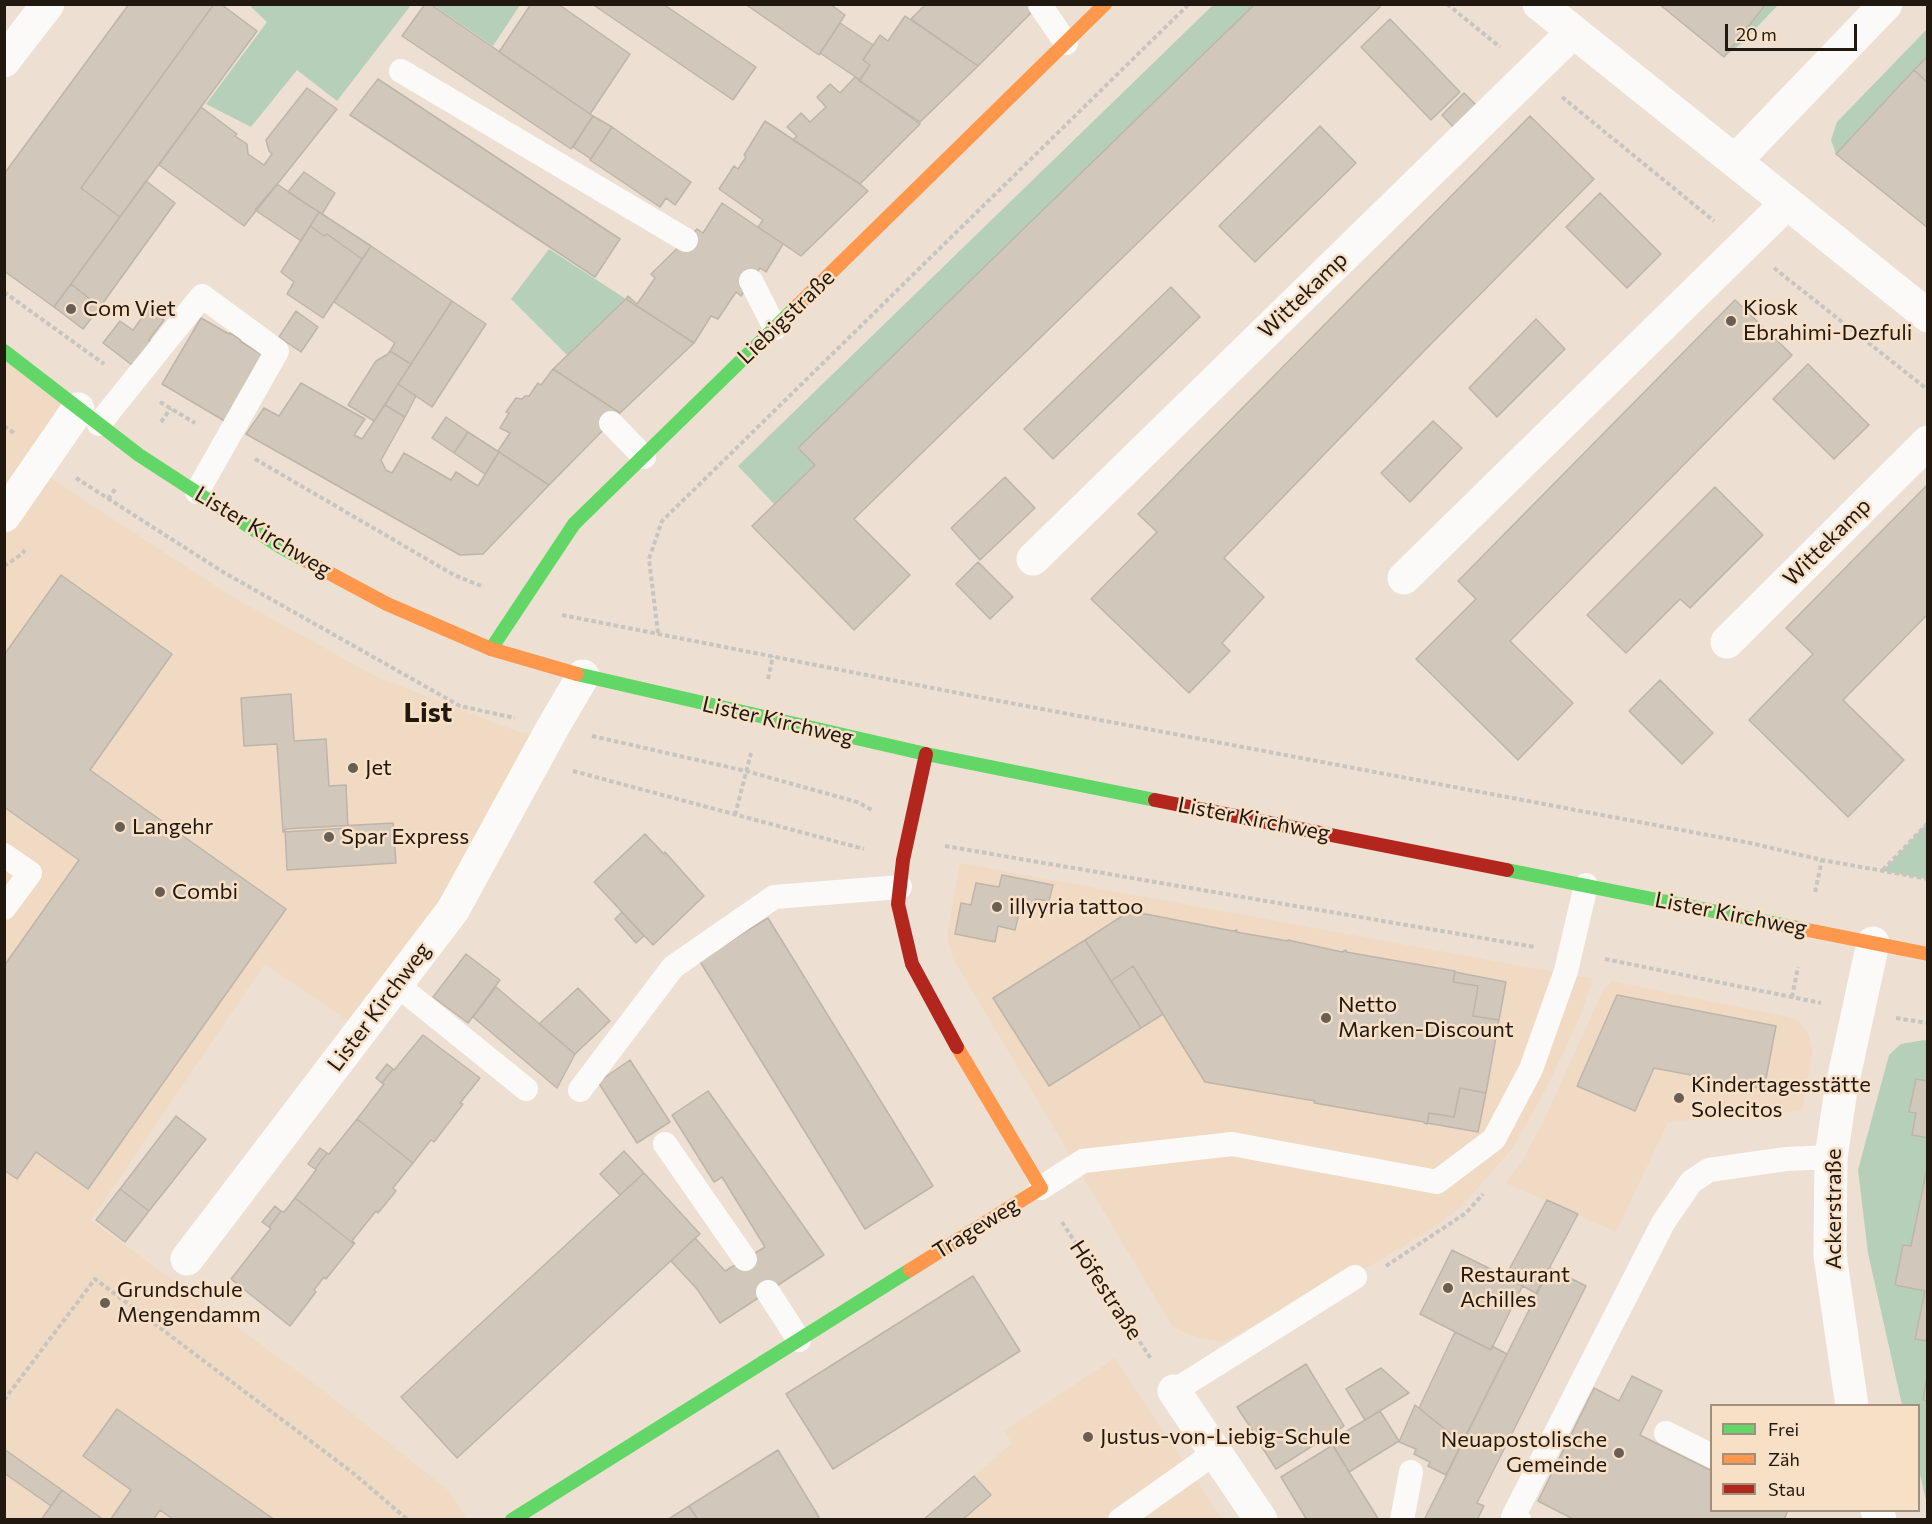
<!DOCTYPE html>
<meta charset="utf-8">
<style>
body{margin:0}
#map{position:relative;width:1932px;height:1524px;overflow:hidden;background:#ede0d2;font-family:Commissioner,sans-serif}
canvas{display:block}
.frame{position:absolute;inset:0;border:6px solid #211810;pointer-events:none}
.legend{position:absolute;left:1710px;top:1404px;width:210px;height:108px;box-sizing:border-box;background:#f8e0c7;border:2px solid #a2907e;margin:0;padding:8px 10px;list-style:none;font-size:18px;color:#211810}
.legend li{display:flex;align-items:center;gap:12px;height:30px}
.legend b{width:30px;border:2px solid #a2907e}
.scale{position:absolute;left:1725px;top:24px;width:132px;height:27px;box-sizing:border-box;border:3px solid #211810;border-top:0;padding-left:8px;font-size:18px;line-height:21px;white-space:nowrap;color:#211810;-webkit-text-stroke:4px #f8e0c7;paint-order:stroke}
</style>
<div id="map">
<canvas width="1932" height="1524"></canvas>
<div class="frame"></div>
<ul class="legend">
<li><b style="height:8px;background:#63d668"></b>Frei</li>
<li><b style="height:8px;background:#ff974d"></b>Zäh</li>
<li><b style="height:8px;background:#b3261e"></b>Stau</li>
</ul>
<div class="scale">20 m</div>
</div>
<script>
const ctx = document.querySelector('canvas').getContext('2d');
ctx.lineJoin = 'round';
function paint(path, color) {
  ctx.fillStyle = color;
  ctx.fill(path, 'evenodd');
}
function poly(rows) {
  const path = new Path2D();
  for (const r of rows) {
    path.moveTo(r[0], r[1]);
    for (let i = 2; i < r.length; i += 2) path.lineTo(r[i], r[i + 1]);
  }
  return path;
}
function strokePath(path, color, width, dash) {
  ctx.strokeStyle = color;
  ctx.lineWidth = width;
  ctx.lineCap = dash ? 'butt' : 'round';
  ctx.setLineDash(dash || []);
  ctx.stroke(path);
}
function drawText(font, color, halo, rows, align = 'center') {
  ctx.font = font + ' Commissioner,sans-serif';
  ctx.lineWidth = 5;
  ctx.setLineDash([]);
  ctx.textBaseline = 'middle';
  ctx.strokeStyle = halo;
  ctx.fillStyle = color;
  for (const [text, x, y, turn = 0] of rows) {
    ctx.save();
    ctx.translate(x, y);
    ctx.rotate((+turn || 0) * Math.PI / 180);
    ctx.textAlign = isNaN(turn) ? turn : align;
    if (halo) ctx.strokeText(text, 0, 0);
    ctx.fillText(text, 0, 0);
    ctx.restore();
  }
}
const built = poly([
 [5,351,78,409,5,516],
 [40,471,231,596,377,677,519,732,548,736,361,1030,265,964,91,1220,319,1387,449,1491,467,1519,5,1520,4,520],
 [960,863,1593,979,1580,1017,1552,1077,1525,1127,1510,1151,1461,1207,1437,1225,1381,1260,1223,1342,1202,1339,1183,1332,1172,1326,952,957,947,934],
 [1612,981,1788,1017,1798,1021,1809,1035,1813,1051,1802,1111,1668,1122,1616,1232,1506,1183,1522,1161,1543,1122,1604,988],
 [1115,1358,1222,1519,923,1520,1012,1443,1004,1431]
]);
const green = poly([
 [249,5,411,5,337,101,297,70,251,127,206,104,267,22],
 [433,5,520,5,493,46],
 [1213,5,1255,5,798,448,815,465,774,504,738,466],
 [1766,5,1778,5,1742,43,1724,57],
 [1927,29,1927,58,1836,154,1831,140,1837,122],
 [549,249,626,299,567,355,511,299],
 [1927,823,1927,879,1883,871],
 [1924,1040,1927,1041,1927,1505,1919,1470,1918,1406,1902,1405,1868,1253,1858,1170,1889,1055,1901,1044]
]);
const building = poly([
 [129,4,214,4,81,188,120,217,54,307,4,271,4,174,129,4],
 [214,4,221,4,257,31,120,217,81,188,214,4],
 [425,4,430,4,593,116,571,149,402,36,425,4],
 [531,4,558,4,630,54,590,114,499,52,531,4],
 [592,4,663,4,756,67,733,100,592,4],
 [745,4,830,4,845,15,819,55,745,4],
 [926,4,1040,4,978,66,911,19,926,4],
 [1255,4,1377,4,1380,7,854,519,910,575,854,630,752,526,815,465,798,448,1255,4],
 [1659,4,1766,4,1724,57,1659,4],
 [905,16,978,66,920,122,859,81,870,65,863,60,880,35,888,41,905,16],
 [1390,19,1460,92,1431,120,1361,47,1390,19],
 [840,23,873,45,863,60,870,65,860,80,820,53,840,23],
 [1928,56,1928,83,1914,70,1928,56],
 [1914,70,1928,83,1928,228,1836,154,1914,70],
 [855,77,920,124,860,184,793,140,797,136,787,127,801,113,810,122,826,107,817,97,830,84,840,93,855,77],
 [378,79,620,239,595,277,350,115,378,79],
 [307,88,337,109,244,226,159,165,201,107,237,134,235,136,247,144,248,154,264,165,272,154,269,151,266,140,307,88],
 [1464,93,1478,107,1456,130,1442,115,1464,93],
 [593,116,612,127,591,159,573,147,593,116],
 [1530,116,1594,179,1428,347,1224,558,1264,597,1222,643,1230,651,1189,693,1091,599,1157,532,1138,514,1530,116],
 [765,121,860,184,868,191,801,256,758,227,763,220,719,189,734,166,738,169,746,157,744,155,765,121],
 [1320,126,1356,163,1255,262,1219,226,1320,126],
 [612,127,691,182,675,205,666,198,660,207,590,160,612,127],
 [304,172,335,193,322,214,288,192,304,172],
 [146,181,175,203,100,307,71,284,146,181],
 [277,184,319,212,301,241,255,210,277,184],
 [1600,193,1661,254,1627,288,1566,227,1600,193],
 [722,203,783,244,766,272,760,268,741,296,736,292,718,319,711,316,694,343,626,299,628,296,637,304,655,278,651,274,697,229,703,233,722,203],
 [319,212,371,246,362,259,327,234,324,236,310,226,319,212],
 [310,226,324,236,327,234,362,259,323,318,287,294,294,282,281,272,310,226],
 [371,246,452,301,411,364,390,351,395,343,334,302,371,246],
 [71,284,100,307,83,329,54,307,71,284],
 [1171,287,1200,317,1053,459,1024,429,1171,287],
 [626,299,694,343,620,413,553,369,626,299],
 [1735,300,1792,355,1510,641,1573,703,1518,760,1416,659,1476,599,1458,581,1735,300],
 [452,301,486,324,432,407,398,384,452,301],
 [149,308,164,320,149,340,151,341,132,365,103,343,120,321,133,330,149,308],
 [296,311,318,327,301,352,279,337,296,311],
 [201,318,229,334,230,333,241,340,240,341,267,358,228,423,162,384,201,318],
 [1536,319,1565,349,1497,417,1469,388,1536,319],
 [390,351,411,364,374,421,348,405,376,361,388,354,390,351],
 [1808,364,1869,425,1834,459,1773,399,1808,364],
 [553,369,620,413,549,485,498,451,510,433,500,428,509,413,506,412,516,398,522,399,525,396,529,396,538,383,541,385,553,369],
 [301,383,365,419,354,435,362,439,385,405,405,417,381,460,386,470,392,473,404,453,451,480,456,472,478,486,499,452,549,485,483,554,460,555,246,434,264,408,279,416,301,383],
 [398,384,416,396,405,417,385,405,398,384],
 [446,417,468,432,454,453,432,438,446,417],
 [1433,421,1462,448,1410,502,1381,473,1433,421],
 [468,432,499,452,485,474,454,453,468,432],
 [1005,477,1035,508,980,560,951,528,1005,477],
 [1928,484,1928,614,1843,700,1904,760,1848,817,1749,720,1813,654,1786,628,1928,484],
 [1715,487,1763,535,1690,608,1680,599,1626,653,1587,615,1715,487],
 [978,562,1013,597,990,619,956,584,978,562],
 [61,575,172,654,90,770,286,909,88,1189,36,1152,17,1179,4,1170,4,966,79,860,4,807,4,655,61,575],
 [1660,680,1713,733,1682,764,1629,711,1660,680],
 [291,694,294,741,326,739,329,786,346,785,348,828,283,832,277,744,244,746,241,698,291,694],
 [393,823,396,863,287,870,285,829,393,823],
 [645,834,664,854,665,852,704,896,653,945,594,882,645,834],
 [1002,875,1053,885,1049,901,1035,899,1032,912,1020,909,1015,930,998,926,995,942,955,934,961,903,971,905,976,883,999,887,1002,875],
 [1130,911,1233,931,1237,930,1236,932,1288,941,1288,940,1342,952,1346,950,1346,952,1455,971,1453,982,1478,986,1473,1016,1499,1020,1486,1093,1460,1088,1454,1117,1429,1113,1427,1124,1424,1123,1424,1122,1314,1103,1315,1101,1205,1082,1133,966,1111,981,1085,940,1130,911],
 [622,912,644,936,636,943,615,919,622,912],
 [768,918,933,1186,865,1229,699,960,768,918],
 [1085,940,1141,1028,1049,1086,993,998,1085,940],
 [466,954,500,980,468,1023,433,997,466,954],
 [1133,966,1163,1014,1141,1028,1111,981,1133,966],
 [1455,972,1506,982,1499,1020,1473,1016,1478,986,1453,982,1455,972],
 [496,987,575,1054,557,1088,473,1017,496,987],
 [578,988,610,1021,575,1054,539,1024,578,988],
 [1617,995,1776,1026,1764,1089,1654,1068,1635,1111,1577,1086,1617,995],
 [423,1035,480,1078,460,1103,463,1104,434,1142,431,1140,413,1163,357,1119,384,1084,382,1083,393,1069,394,1070,423,1035],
 [630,1060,670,1122,637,1143,598,1082,630,1060],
 [387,1064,393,1069,382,1083,376,1078,387,1064],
 [1916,1079,1928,1081,1928,1138,1912,1135,1916,1113,1909,1112,1916,1079],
 [1460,1088,1486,1093,1478,1132,1427,1123,1429,1113,1454,1117,1460,1088],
 [708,1091,824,1255,720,1323,697,1289,671,1261,695,1238,725,1271,765,1247,722,1177,714,1182,672,1115,708,1091],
 [176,1116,206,1139,149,1211,120,1189,176,1116],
 [357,1119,413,1163,393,1188,396,1191,378,1213,376,1211,352,1241,355,1243,354,1244,295,1198,316,1170,315,1169,327,1153,329,1154,357,1119],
 [320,1148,327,1153,315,1169,308,1164,320,1148],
 [624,1151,644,1173,620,1195,600,1174,624,1151],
 [1928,1163,1928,1341,1915,1339,1925,1291,1895,1285,1903,1245,1911,1246,1928,1163],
 [644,1173,700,1234,457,1458,401,1397,644,1173],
 [120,1189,149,1211,125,1242,96,1220,120,1189],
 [295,1198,354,1244,326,1279,324,1277,314,1290,316,1292,290,1326,231,1279,271,1228,269,1227,281,1211,284,1212,295,1198],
 [1547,1200,1578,1214,1536,1293,1505,1277,1547,1200],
 [275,1206,281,1211,269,1227,262,1222,275,1206],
 [1452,1250,1523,1285,1491,1350,1420,1314,1452,1250],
 [1550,1268,1586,1286,1477,1503,1484,1506,1477,1520,1424,1520,1550,1268],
 [973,1276,1020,1351,833,1469,786,1394,973,1276],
 [1455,1332,1491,1350,1492,1346,1507,1354,1462,1443,1419,1408,1455,1332],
 [1306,1364,1344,1426,1276,1469,1260,1444,1256,1445,1251,1436,1254,1433,1237,1407,1306,1364],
 [1381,1368,1409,1393,1365,1420,1346,1389,1381,1368],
 [1632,1376,1662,1391,1640,1435,1712,1471,1712,1510,1788,1510,1784,1520,1575,1520,1538,1501,1594,1388,1619,1401,1632,1376],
 [1927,1376,1928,1376,1928,1401,1923,1400,1927,1376],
 [1415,1405,1462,1443,1446,1475,1428,1466,1430,1462,1414,1454,1416,1449,1399,1442,1415,1405],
 [117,1409,275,1520,174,1520,160,1510,153,1520,110,1520,131,1490,83,1456,117,1409],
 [1380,1411,1399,1441,1349,1472,1330,1441,1380,1411],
 [1333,1445,1349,1472,1379,1520,1307,1520,1281,1477,1333,1445],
 [4,1449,62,1490,51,1506,4,1473,4,1449],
 [778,1450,819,1517,816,1520,698,1520,689,1506,778,1450],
 [974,1476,991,1495,962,1520,923,1520,974,1476],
 [62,1490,104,1520,41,1520,62,1490],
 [689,1506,698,1520,667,1520,689,1506]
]);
const path = poly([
 [1447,4,1500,47],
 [1562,97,1714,221],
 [1774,268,1928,390],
 [4,292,104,364],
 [160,402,195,423],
 [161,422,171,408],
 [4,426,14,433],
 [255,459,454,575,484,587],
 [76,478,223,572,460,706,515,718],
 [108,499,116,488],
 [4,566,22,554,25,550],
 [562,615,968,695,1750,843,1822,860,1928,879],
 [658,633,649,559,662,521,1189,4],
 [768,679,773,656],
 [592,736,746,771,857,802,874,811],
 [573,771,864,849],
 [735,815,751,753],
 [945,846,1535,947],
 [1883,870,1928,823],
 [1815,892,1822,860],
 [1605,959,1821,1003],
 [1792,997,1798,967],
 [1896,1018,1928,1023],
 [1062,1222,1151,1359],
 [1386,1266,1466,1213,1483,1194],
 [4,1400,95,1279,353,1473,408,1520]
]);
const lane = poly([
 [1040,5,1066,43],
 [401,71,686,240],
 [751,281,775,328],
 [611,423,644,457],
 [99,424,202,296,277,351,197,492],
 [4,855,30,873,4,908],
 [396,984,526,1089],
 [580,1090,673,967,774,897,900,887],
 [665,1144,745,1259],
 [1041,1188,1083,1161,1232,1144,1437,1182,1494,1139,1531,1069,1566,971,1586,885],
 [768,1292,799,1340],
 [1174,1391,1355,1277],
 [1666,1433,1712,1456],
 [1120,1520,1216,1452],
 [1402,1520,1411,1472],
 [1519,1520,1513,1517,1663,1223,1691,1182,1709,1170,1786,1159,1831,1157]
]);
const street = poly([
 [1539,4,1928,316],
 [4,61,48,4],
 [1735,161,1886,4],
 [4,516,78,409],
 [1033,559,1573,32],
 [1404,578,1786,204],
 [1727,642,1928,442],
 [187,1259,453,910,553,727,583,676],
 [1174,1391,1261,1520],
 [1852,1406,1830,1255,1831,1157,1841,1090,1873,943],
 [1877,1510,1880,1520]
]);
const fast = poly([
 [4,351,139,455,279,546,303,559],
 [491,649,574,524,797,306],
 [577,674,926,754,1155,800],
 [1507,870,1798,928],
 [512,1520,910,1270]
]);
const slow = poly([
 [797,306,1105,4],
 [303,559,387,604,491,649,577,674],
 [1798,928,1928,954],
 [910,1270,1041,1188,957,1047]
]);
const jam = poly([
 [926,754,903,860,898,904,912,964,957,1047],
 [1155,800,1507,870]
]);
const markers = [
 [71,309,6,"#685e54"],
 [1731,321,6,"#685e54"],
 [353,768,6,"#685e54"],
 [120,827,6,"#685e54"],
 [329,837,6,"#685e54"],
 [160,892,6,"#685e54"],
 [997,907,6,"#685e54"],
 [1326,1018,6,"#685e54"],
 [1679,1098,6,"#685e54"],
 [1448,1288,6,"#685e54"],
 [105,1303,6,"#685e54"],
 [1088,1437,6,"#685e54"],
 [1619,1453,6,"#685e54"]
];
const streetNames = [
 ["Wittekamp",1303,295,-44],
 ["Liebigstraße",786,317,-44],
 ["Lister Kirchweg",263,532,31],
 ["Wittekamp",1827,542,-45],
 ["Lister Kirchweg",778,721,13],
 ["Lister Kirchweg",1254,819,11],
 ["Lister Kirchweg",1731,914,11],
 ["Lister Kirchweg",379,1007,-53],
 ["Ackerstraße",1834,1209,-90],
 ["Trageweg",976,1228,-32],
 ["Höfestraße",1106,1290,57]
];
const poiNames = [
 ["Kiosk",1743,308],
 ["Ebrahimi-Dezfuli",1743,333],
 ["Com Viet",83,309],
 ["Jet",365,768],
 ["Langehr",132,827],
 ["Spar Express",341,837],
 ["Combi",172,892],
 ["illyyria tattoo",1009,907],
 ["Netto",1338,1005],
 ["Marken-Discount",1338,1030],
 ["Kindertagesstätte",1691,1085],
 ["Solecitos",1691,1110],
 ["Restaurant",1460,1275],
 ["Achilles",1460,1300],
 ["Grundschule",117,1290],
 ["Mengendamm",117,1315],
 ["Justus-von-Liebig-Schule",1100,1437],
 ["Neuapostolische",1607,1440,"right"],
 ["Gemeinde",1607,1465,"right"]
];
const districtNames = [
 ["List",428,713]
];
paint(built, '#f0dac3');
paint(green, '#b6cfb8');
paint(building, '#d1c7bb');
strokePath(building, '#beb5aa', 1.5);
strokePath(path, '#c8c4bf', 4, [4.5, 3]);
strokePath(lane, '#fcfaf8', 24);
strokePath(street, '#fcfaf8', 33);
strokePath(fast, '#63d668', 14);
strokePath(slow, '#ff974d', 14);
strokePath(jam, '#b3261e', 14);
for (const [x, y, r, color] of markers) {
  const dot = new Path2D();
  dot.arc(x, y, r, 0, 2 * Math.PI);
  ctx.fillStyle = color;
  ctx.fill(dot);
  strokePath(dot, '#f8e0c7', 2);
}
drawText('22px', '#211810', '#f8e0c7', streetNames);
drawText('22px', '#211810', '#f8e0c7', poiNames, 'left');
drawText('bold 28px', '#211810', '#f8e0c7', districtNames);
</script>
